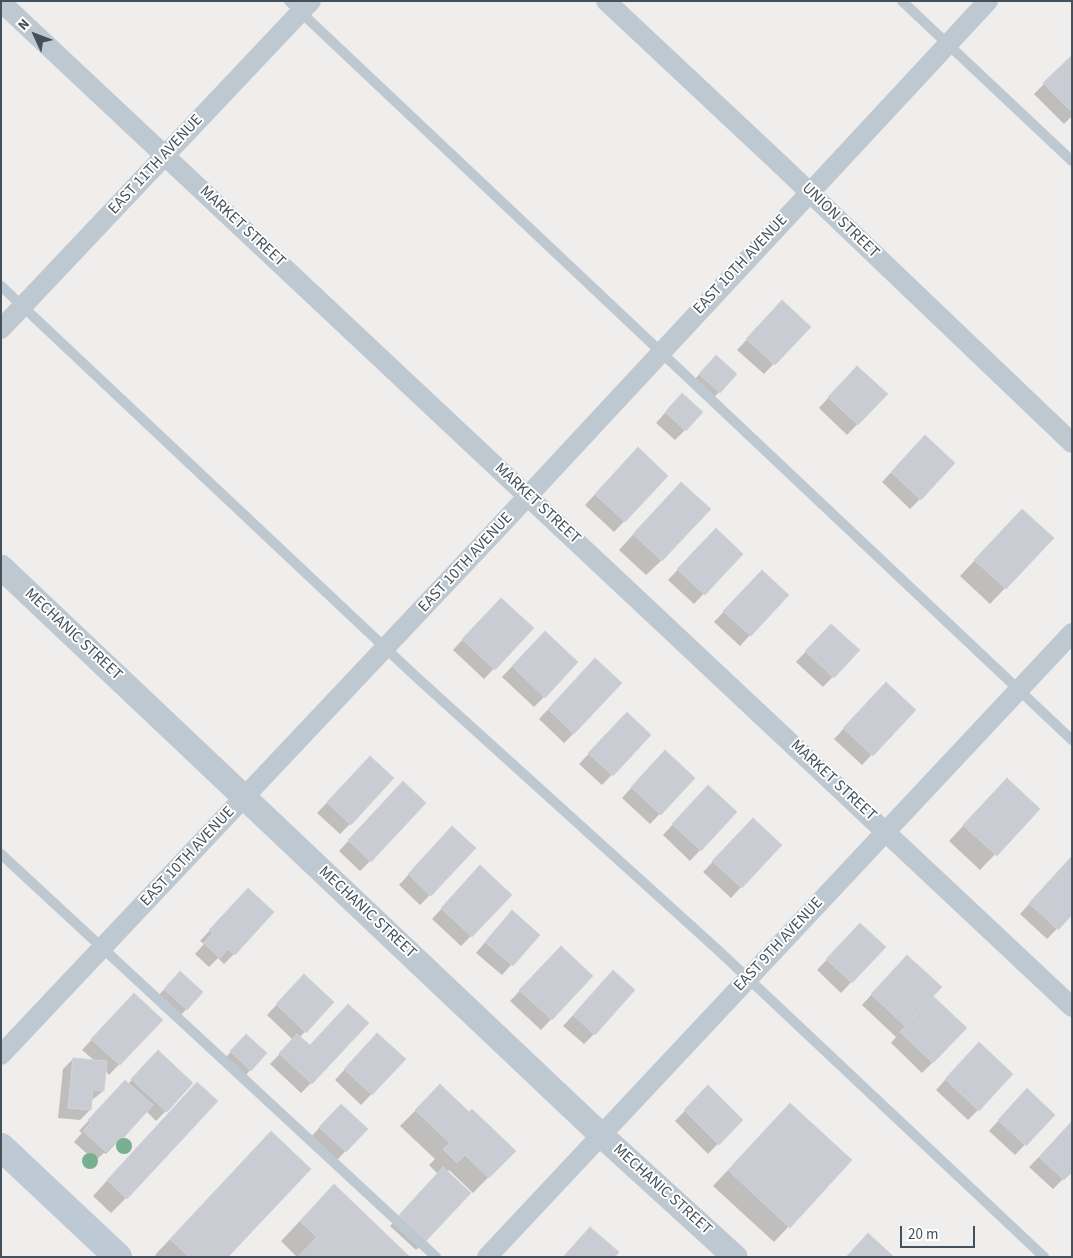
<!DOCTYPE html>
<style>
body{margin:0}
#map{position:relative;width:1073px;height:1258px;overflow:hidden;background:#f0eded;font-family:"Source Sans 3",sans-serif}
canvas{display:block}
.frame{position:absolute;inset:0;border:2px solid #45515a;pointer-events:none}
.north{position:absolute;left:10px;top:10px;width:50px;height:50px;-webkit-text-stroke:4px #fff;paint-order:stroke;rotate:313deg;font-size:14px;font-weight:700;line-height:20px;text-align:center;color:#45515a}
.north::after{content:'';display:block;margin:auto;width:18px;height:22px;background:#45515a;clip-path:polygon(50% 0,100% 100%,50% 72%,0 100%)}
.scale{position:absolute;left:900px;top:1226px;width:75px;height:22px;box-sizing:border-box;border:2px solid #45515a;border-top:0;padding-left:6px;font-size:15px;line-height:18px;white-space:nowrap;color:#45515a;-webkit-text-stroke:4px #fff;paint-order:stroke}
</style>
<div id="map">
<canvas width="1073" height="1258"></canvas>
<div class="frame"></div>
<div class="north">N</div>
<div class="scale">20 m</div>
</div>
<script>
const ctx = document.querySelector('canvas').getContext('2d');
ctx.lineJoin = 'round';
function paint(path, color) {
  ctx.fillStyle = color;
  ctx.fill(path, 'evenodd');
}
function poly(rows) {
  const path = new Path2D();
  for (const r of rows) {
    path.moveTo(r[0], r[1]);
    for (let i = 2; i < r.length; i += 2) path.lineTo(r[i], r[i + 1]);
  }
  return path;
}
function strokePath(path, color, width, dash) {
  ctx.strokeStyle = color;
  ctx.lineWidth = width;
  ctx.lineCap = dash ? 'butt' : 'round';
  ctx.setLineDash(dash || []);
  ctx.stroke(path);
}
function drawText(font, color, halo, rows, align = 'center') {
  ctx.font = font + ' "Source Sans 3",sans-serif';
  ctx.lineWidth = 4;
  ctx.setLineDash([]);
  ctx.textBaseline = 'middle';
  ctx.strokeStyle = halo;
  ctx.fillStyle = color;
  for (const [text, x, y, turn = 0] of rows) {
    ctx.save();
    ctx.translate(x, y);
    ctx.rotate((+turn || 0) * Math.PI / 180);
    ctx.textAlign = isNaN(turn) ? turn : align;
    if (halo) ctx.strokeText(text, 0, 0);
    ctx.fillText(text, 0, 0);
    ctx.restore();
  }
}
const shadow = poly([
 [1072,56,1072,116,1064,124,1034,94],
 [772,312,809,327,764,374,737,350],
 [716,357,719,392,709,402,690,384],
 [847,377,886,394,847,435,819,408],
 [672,405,685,430,675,440,656,423],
 [915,447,920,499,910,509,882,482],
 [628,459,667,476,614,532,585,505],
 [666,499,662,560,646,575,619,550],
 [1007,526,1052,538,990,604,960,576],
 [706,540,741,554,694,604,668,580],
 [752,582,787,595,740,646,714,622],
 [491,609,532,629,484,679,453,650],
 [821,635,858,651,823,687,796,662],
 [534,643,544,697,534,707,502,677],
 [585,670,574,733,564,743,539,719],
 [876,694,914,710,862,765,834,739],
 [617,724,649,735,602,785,579,764],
 [655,762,694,778,650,824,622,798],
 [360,768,350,824,340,834,317,813],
 [393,793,370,861,360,871,339,851],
 [992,795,1038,809,980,870,949,841],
 [698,797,736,812,690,861,663,835],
 [743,830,780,845,731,898,703,872],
 [442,838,430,895,420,905,399,885],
 [1063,866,1072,913,1047,939,1020,914],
 [470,877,471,936,461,946,432,919],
 [238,900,234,954,224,964,218,958,209,967,195,954,204,944,200,941],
 [502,922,538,935,502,975,476,953],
 [850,935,884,947,841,993,817,970],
 [551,958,591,976,541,1030,510,1001],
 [897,967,931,996,933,1062,922,1073,891,1043,896,1037,862,1005],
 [613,972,594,1034,584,1044,563,1026],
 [170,983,202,993,176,1020,154,1000],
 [294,986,333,1002,300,1037,311,1083,301,1093,270,1064,293,1040,267,1015],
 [124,1005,161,1020,109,1075,105,1070,103,1091,91,1101,90,1110,80,1120,58,1118,63,1069,73,1059,95,1061,82,1050],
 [246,1036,250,1070,246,1075,226,1057],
 [367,1045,404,1060,361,1105,335,1080],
 [969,1054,978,1110,968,1120,936,1090],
 [148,1062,166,1111,156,1121,146,1111,106,1154,104,1153,95,1161,74,1142,82,1133,79,1131,115,1092,128,1084],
 [440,1086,514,1151,473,1193,449,1170,447,1172,426,1240,416,1250,390,1226,438,1174,429,1165,435,1159,400,1126],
 [708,1087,741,1120,708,1154,675,1121],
 [182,1099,126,1198,111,1213,93,1196],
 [1017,1100,1053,1115,1015,1155,989,1131],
 [331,1115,367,1129,335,1162,310,1138],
 [775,1120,851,1161,774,1242,713,1186],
 [1064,1131,1072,1170,1053,1189,1029,1167],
 [256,1148,226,1257,157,1257,155,1255],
 [314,1206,409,1257,297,1257,281,1241]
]);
const building = poly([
 [1072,55,1072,112,1043,83,1072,55],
 [782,300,811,327,775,365,746,339,782,300],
 [716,355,737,374,720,393,699,374,716,355],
 [857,366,888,394,858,425,828,397,857,366],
 [682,393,703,412,686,431,665,412,682,393],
 [925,435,955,463,921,500,891,472,925,435],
 [638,447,668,476,625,522,595,494,638,447],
 [681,482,711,509,662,561,633,534,681,482],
 [1022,509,1054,538,1006,589,974,560,1022,509],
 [716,528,743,554,705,595,677,569,716,528],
 [762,570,789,595,751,636,723,611,762,570],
 [501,598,534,628,495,670,462,639,501,598],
 [831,624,860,650,834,678,805,651,831,624],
 [545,631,578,662,545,698,512,666,545,631],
 [595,658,622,683,574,734,548,709,595,658],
 [886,682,916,710,873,756,843,728,886,682],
 [627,712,651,735,613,776,588,753,627,712],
 [665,750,695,778,661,815,631,787,665,750],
 [370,756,394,778,351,825,327,802,370,756],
 [1007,778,1040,809,997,856,963,825,1007,778],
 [403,781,426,803,371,862,348,840,403,781],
 [708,785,737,812,701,851,672,824,708,785],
 [753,818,782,845,742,888,712,861,753,818],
 [452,826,476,848,431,896,408,874,452,826],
 [1072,856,1072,915,1058,930,1029,903,1072,856],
 [480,865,512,895,472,937,441,908,480,865],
 [248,888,274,912,235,955,228,949,220,958,204,943,213,933,209,930,248,888],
 [512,910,540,935,513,966,485,942,512,910],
 [860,923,886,947,852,983,826,959,860,923],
 [561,946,593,976,552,1020,519,990,561,946],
 [907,955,942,987,905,1026,871,994,907,955],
 [613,970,635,990,595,1035,573,1015,613,970],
 [180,971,203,992,187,1010,164,989,180,971],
 [304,974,334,1002,306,1033,276,1004,304,974],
 [134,993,163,1020,120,1065,91,1039,134,993],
 [933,996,967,1028,933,1063,900,1032,933,996],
 [348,1004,369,1023,312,1084,279,1053,297,1034,310,1045,348,1004],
 [377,1033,406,1059,372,1095,344,1069,377,1033],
 [246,1034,267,1053,251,1071,230,1051,246,1034],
 [979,1042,1013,1074,979,1111,945,1079,979,1042],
 [158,1050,193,1083,167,1112,131,1079,158,1050],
 [73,1058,107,1061,104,1091,93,1090,91,1110,68,1108,73,1058],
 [125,1080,153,1105,117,1145,114,1143,106,1152,83,1131,91,1122,88,1120,125,1080],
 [197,1082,218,1101,127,1199,107,1180,197,1082],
 [440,1084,469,1112,472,1109,516,1151,489,1178,465,1155,457,1163,443,1149,450,1143,415,1110,440,1084],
 [708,1085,743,1120,719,1145,684,1110,708,1085],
 [1027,1088,1055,1115,1026,1146,998,1120,1027,1088],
 [790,1103,852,1160,790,1228,728,1170,790,1103],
 [341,1104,368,1129,346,1152,319,1127,341,1104],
 [1072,1121,1072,1172,1064,1180,1039,1157,1072,1121],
 [271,1131,311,1169,228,1257,189,1257,170,1239,271,1131],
 [443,1167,471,1193,426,1241,399,1215,443,1167],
 [334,1184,410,1257,298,1257,317,1237,300,1221,334,1184],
 [590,1227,619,1252,615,1257,563,1257,590,1227],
 [868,1233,894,1257,846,1257,868,1233]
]);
const service = poly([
 [289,1,1072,740],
 [902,1,1072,161],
 [1,286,413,674,719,951,1044,1257],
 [1,854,436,1257]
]);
const minor = poly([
 [606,1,780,164,1072,443],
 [1,2,1072,1007],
 [1,329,311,1],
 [1,1055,499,527,988,1],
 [487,1257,1072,633]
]);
const tertiary = poly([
 [1,567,601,1135,735,1257]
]);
const secondary = poly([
 [1,1147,118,1257]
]);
const trees = [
 [124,1146],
 [90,1161]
];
const streetNames = [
 ["EAST 11TH AVENUE",156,165,-47],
 ["UNION STREET",840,221,44],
 ["MARKET STREET",242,227,43],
 ["EAST 10TH AVENUE",741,265,-47],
 ["MARKET STREET",537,504,43],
 ["EAST 10TH AVENUE",466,563,-47],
 ["MECHANIC STREET",73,635,43],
 ["MARKET STREET",833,781,43],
 ["EAST 10TH AVENUE",188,857,-47],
 ["MECHANIC STREET",367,913,43],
 ["EAST 9TH AVENUE",779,945,-47],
 ["MECHANIC STREET",662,1190,42]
];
paint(shadow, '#0003');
paint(building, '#c9ccd2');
strokePath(building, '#d0d3d9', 1);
strokePath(service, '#bdc8d0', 10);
strokePath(minor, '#bdc8d0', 20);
strokePath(tertiary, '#bdc8d0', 25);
strokePath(secondary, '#bdc9d4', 28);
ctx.fillStyle = '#78af91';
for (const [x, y] of trees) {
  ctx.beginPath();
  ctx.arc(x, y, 8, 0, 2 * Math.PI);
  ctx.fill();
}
drawText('16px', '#45515a', '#fff', streetNames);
</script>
